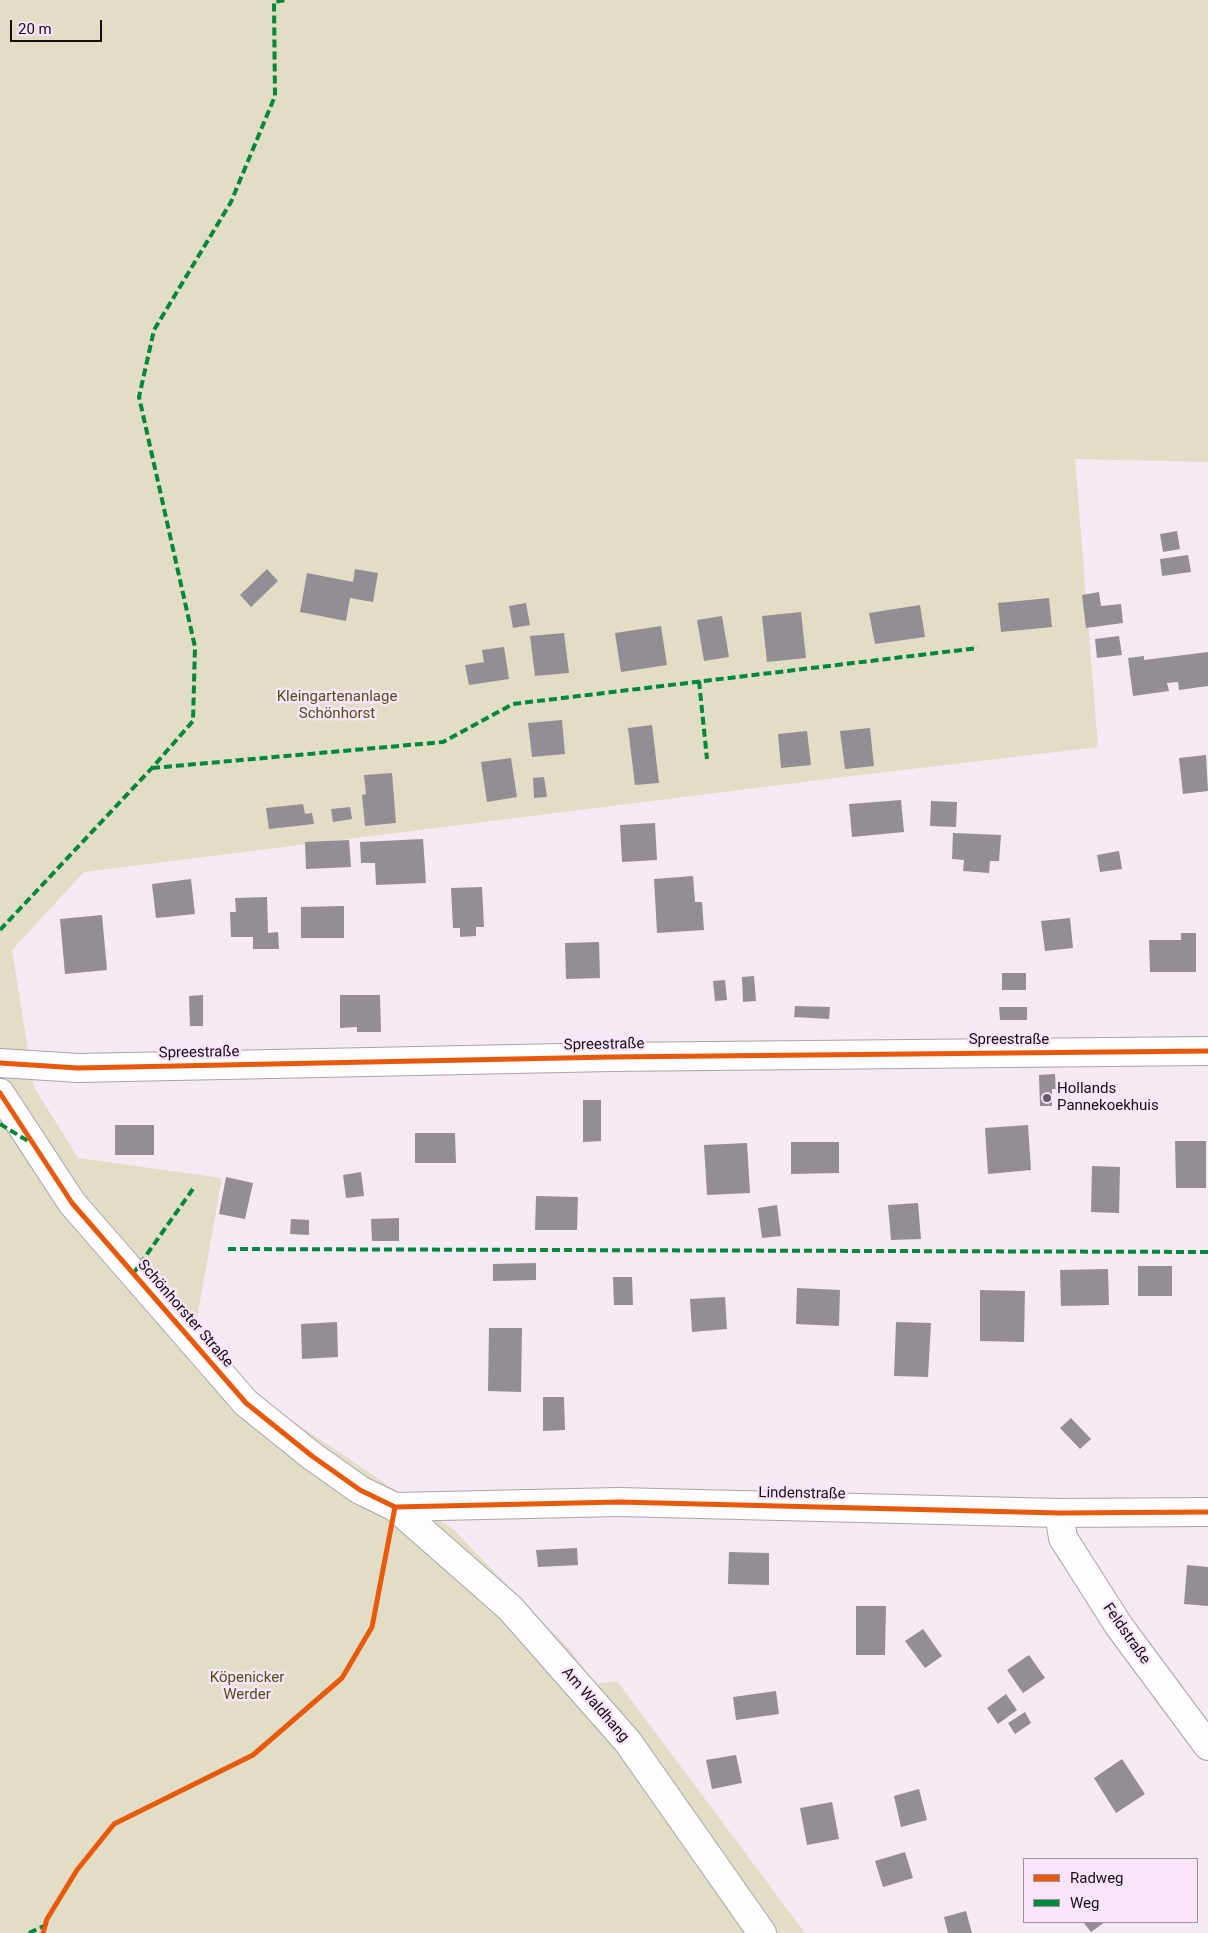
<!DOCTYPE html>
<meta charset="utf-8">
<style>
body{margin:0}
#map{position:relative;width:1208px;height:1933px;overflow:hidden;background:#f5e9f4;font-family:Roboto,sans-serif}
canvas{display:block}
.legend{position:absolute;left:1023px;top:1858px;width:175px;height:65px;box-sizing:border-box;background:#fae4f9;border:1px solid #9f8e9e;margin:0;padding:6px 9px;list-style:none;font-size:15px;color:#160e15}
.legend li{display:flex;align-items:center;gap:10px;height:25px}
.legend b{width:25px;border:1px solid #9f8e9e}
.scale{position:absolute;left:10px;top:20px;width:92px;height:22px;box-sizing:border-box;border:2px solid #160e15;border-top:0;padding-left:6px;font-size:15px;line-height:18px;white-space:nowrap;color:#160e15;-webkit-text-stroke:4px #fae4f9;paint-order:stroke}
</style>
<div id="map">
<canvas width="1208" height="1933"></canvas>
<ul class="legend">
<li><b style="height:6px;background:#e8590c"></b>Radweg</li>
<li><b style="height:6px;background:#00873e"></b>Weg</li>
</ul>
<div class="scale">20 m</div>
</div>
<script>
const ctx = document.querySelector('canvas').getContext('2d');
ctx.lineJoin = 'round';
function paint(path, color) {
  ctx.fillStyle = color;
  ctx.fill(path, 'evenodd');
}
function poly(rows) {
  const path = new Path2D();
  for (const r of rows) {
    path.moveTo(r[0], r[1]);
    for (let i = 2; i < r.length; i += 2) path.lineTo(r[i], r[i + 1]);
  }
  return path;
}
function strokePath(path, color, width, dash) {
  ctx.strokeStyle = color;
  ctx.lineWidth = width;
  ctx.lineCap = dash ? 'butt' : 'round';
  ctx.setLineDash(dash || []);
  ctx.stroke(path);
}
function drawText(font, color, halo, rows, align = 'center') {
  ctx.font = font + ' Roboto,sans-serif';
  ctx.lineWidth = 5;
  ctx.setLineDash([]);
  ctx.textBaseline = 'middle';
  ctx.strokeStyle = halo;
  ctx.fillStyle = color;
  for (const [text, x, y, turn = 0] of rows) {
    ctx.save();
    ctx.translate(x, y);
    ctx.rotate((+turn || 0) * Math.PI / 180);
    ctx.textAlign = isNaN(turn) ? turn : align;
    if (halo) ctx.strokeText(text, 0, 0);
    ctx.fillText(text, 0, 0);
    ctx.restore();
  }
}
const green = poly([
 [0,0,1208,0,1208,462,1075,459,1098,747,827,779,84,872,12,950,34,1087,78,1158,222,1178,197,1318,254,1395,453,1529,571,1651,594,1684,617,1681,805,1933,0,1933]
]);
const building = poly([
 [1177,531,1180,549,1163,552,1160,534],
 [1188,555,1191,572,1162,576,1160,559],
 [267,569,278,581,251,607,240,595],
 [355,569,378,573,373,602,350,598,346,621,300,612,307,573,353,582],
 [1099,592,1101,606,1121,604,1123,623,1086,628,1082,595],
 [1049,598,1052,627,1001,632,998,603],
 [526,603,530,625,513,628,509,606],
 [920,605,925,637,875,644,869,613],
 [801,612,806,658,767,662,762,616],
 [722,616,729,657,704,661,697,620],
 [661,626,667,665,621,672,615,633],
 [564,633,569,673,535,676,530,636],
 [1119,636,1122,655,1097,658,1095,639],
 [504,647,509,679,469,685,465,665,484,662,482,650],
 [1208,652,1208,686,1179,690,1178,682,1167,683,1169,691,1133,696,1128,658,1144,656,1144,660],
 [562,720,565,754,532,757,528,723],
 [652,725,659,783,635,785,628,728],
 [870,728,874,766,845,769,840,731],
 [807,731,811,765,781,768,778,734],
 [1206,755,1208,791,1183,794,1179,758],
 [511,758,517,797,487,802,481,762],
 [392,773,396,823,365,826,362,795,366,794,364,775],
 [544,777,547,797,534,798,533,778],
 [901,800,904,832,852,837,849,804],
 [931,801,957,802,956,827,930,826],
 [303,804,305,814,312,813,314,824,269,829,266,808],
 [350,807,352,819,333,822,331,809],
 [655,823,657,860,622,862,620,825],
 [953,833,1001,835,999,861,990,861,989,873,963,871,964,860,952,859],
 [423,839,426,883,376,885,375,863,361,863,360,842],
 [349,840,351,867,306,869,305,842],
 [1119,851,1122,869,1100,872,1097,855],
 [693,876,695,902,702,902,704,930,657,933,654,879],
 [191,879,195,914,156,918,152,884],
 [482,887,484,927,476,927,476,936,460,937,460,928,453,928,451,888],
 [267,897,268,933,278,932,279,949,253,949,253,937,231,937,230,912,236,912,235,898],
 [344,906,344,938,301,938,301,907],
 [102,915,107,970,65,974,60,919],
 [1070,918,1073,948,1045,951,1041,921],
 [1181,933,1196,933,1196,972,1150,972,1149,940,1181,940],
 [599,942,600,978,566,979,565,943],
 [1002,973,1026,973,1026,990,1002,990],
 [754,976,756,1001,743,1002,742,977],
 [725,980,727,1000,715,1001,713,981],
 [203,995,203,1026,190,1026,189,996],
 [340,995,380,995,381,1032,357,1032,357,1027,340,1028],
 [795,1006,830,1007,829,1019,794,1017],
 [999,1007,1027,1007,1027,1020,1000,1020],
 [1055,1074,1056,1089,1052,1089,1052,1106,1040,1106,1039,1075],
 [583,1100,601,1100,601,1141,583,1142],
 [115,1125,154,1125,154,1155,115,1155],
 [1028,1125,1031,1170,988,1174,985,1128],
 [415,1133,455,1133,456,1163,415,1163],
 [1175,1141,1206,1141,1206,1188,1176,1188],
 [791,1142,839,1142,839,1173,791,1174],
 [747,1143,750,1193,707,1195,704,1145],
 [1092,1166,1120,1167,1119,1213,1091,1212],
 [361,1172,364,1196,346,1198,343,1175],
 [226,1177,253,1183,245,1219,219,1214],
 [536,1196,578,1197,577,1230,535,1230],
 [918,1203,921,1239,891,1240,888,1205],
 [777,1205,781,1236,762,1238,758,1208],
 [399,1218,399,1241,372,1241,371,1219],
 [291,1219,309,1220,309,1235,290,1234],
 [536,1263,536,1280,493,1281,493,1264],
 [1138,1266,1172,1266,1172,1296,1138,1296],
 [1108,1269,1109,1305,1061,1306,1060,1270],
 [613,1277,632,1277,633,1305,614,1305],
 [797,1288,840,1290,839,1326,796,1324],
 [980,1290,1025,1291,1024,1342,980,1341],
 [725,1297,727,1329,692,1332,690,1299],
 [337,1322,338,1357,302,1359,301,1324],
 [896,1322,931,1323,928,1377,894,1376],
 [489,1328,522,1328,521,1392,488,1391],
 [543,1397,564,1397,565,1430,543,1431],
 [1071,1418,1091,1439,1080,1449,1060,1428],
 [577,1548,578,1565,538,1567,536,1550],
 [729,1552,769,1553,769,1585,728,1584],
 [1187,1565,1208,1567,1208,1606,1184,1604],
 [856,1606,886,1606,885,1655,856,1655],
 [923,1629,942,1656,925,1668,905,1641],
 [1029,1655,1045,1678,1023,1693,1007,1670],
 [776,1691,779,1714,736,1720,733,1697],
 [1006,1694,1017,1710,998,1724,987,1708],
 [1025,1712,1031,1723,1015,1734,1008,1723],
 [736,1755,742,1783,712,1789,706,1760],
 [1122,1759,1145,1794,1116,1813,1094,1778],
 [919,1789,927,1820,901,1827,894,1796],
 [832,1802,839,1839,807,1845,800,1808],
 [905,1852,913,1878,883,1887,875,1861],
 [966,1911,972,1933,948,1933,944,1917],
 [1083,1922,1105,1922,1091,1932]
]);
const street = poly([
 [0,1063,78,1068,611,1057,1208,1051],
 [0,1093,72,1203,246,1403,312,1456,360,1490,395,1507,510,1608,628,1742,762,1933],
 [395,1507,619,1502,1059,1513,1208,1512],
 [1059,1513,1063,1538,1119,1626,1208,1746]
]);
const quiet = poly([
 [699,681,707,759],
 [152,768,443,742,513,704,978,648],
 [0,930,152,768,193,721,195,647,139,397,154,330,231,202,275,96,274,2,286,0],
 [0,1124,28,1141],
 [228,1249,1208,1252],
 [133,1274,195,1186],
 [29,1933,44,1926]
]);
const cycleway = poly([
 [0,1063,78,1068,611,1057,1208,1051],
 [0,1093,72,1203,246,1403,312,1456,360,1490,395,1507,619,1502,1059,1513,1208,1512],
 [43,1933,47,1919,77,1870,114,1824,253,1755,342,1678,372,1627,395,1507]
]);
const markers = [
 [1047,1098,5,"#645b63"]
];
const parkNames = [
 ["Kleingartenanlage",337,697],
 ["Schönhorst",337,714],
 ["Köpenicker",247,1678],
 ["Werder",247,1695]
];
const streetNames = [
 ["Spreestraße",1009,1040],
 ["Spreestraße",604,1045,-1],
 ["Spreestraße",199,1053,-1],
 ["Schönhorster Straße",185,1314,49],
 ["Lindenstraße",802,1494,1],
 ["Feldstraße",1126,1634,55],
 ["Am Waldhang",595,1705,49]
];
const poiNames = [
 ["Hollands",1057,1089],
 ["Pannekoekhuis",1057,1106]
];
paint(green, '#e2dec6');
paint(building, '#958d96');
strokePath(street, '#aba2aa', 30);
strokePath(street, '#fefcfd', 28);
strokePath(quiet, '#00873e', 4, [8, 4]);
strokePath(cycleway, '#e8590c', 5);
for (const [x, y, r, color] of markers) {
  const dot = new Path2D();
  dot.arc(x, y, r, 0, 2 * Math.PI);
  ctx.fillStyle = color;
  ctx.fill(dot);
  strokePath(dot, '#fae4f9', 2);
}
drawText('15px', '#4f5014', '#fae4f9', parkNames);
drawText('15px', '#160e15', '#fae4f9', streetNames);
drawText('15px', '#160e15', '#fae4f9', poiNames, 'left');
</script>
